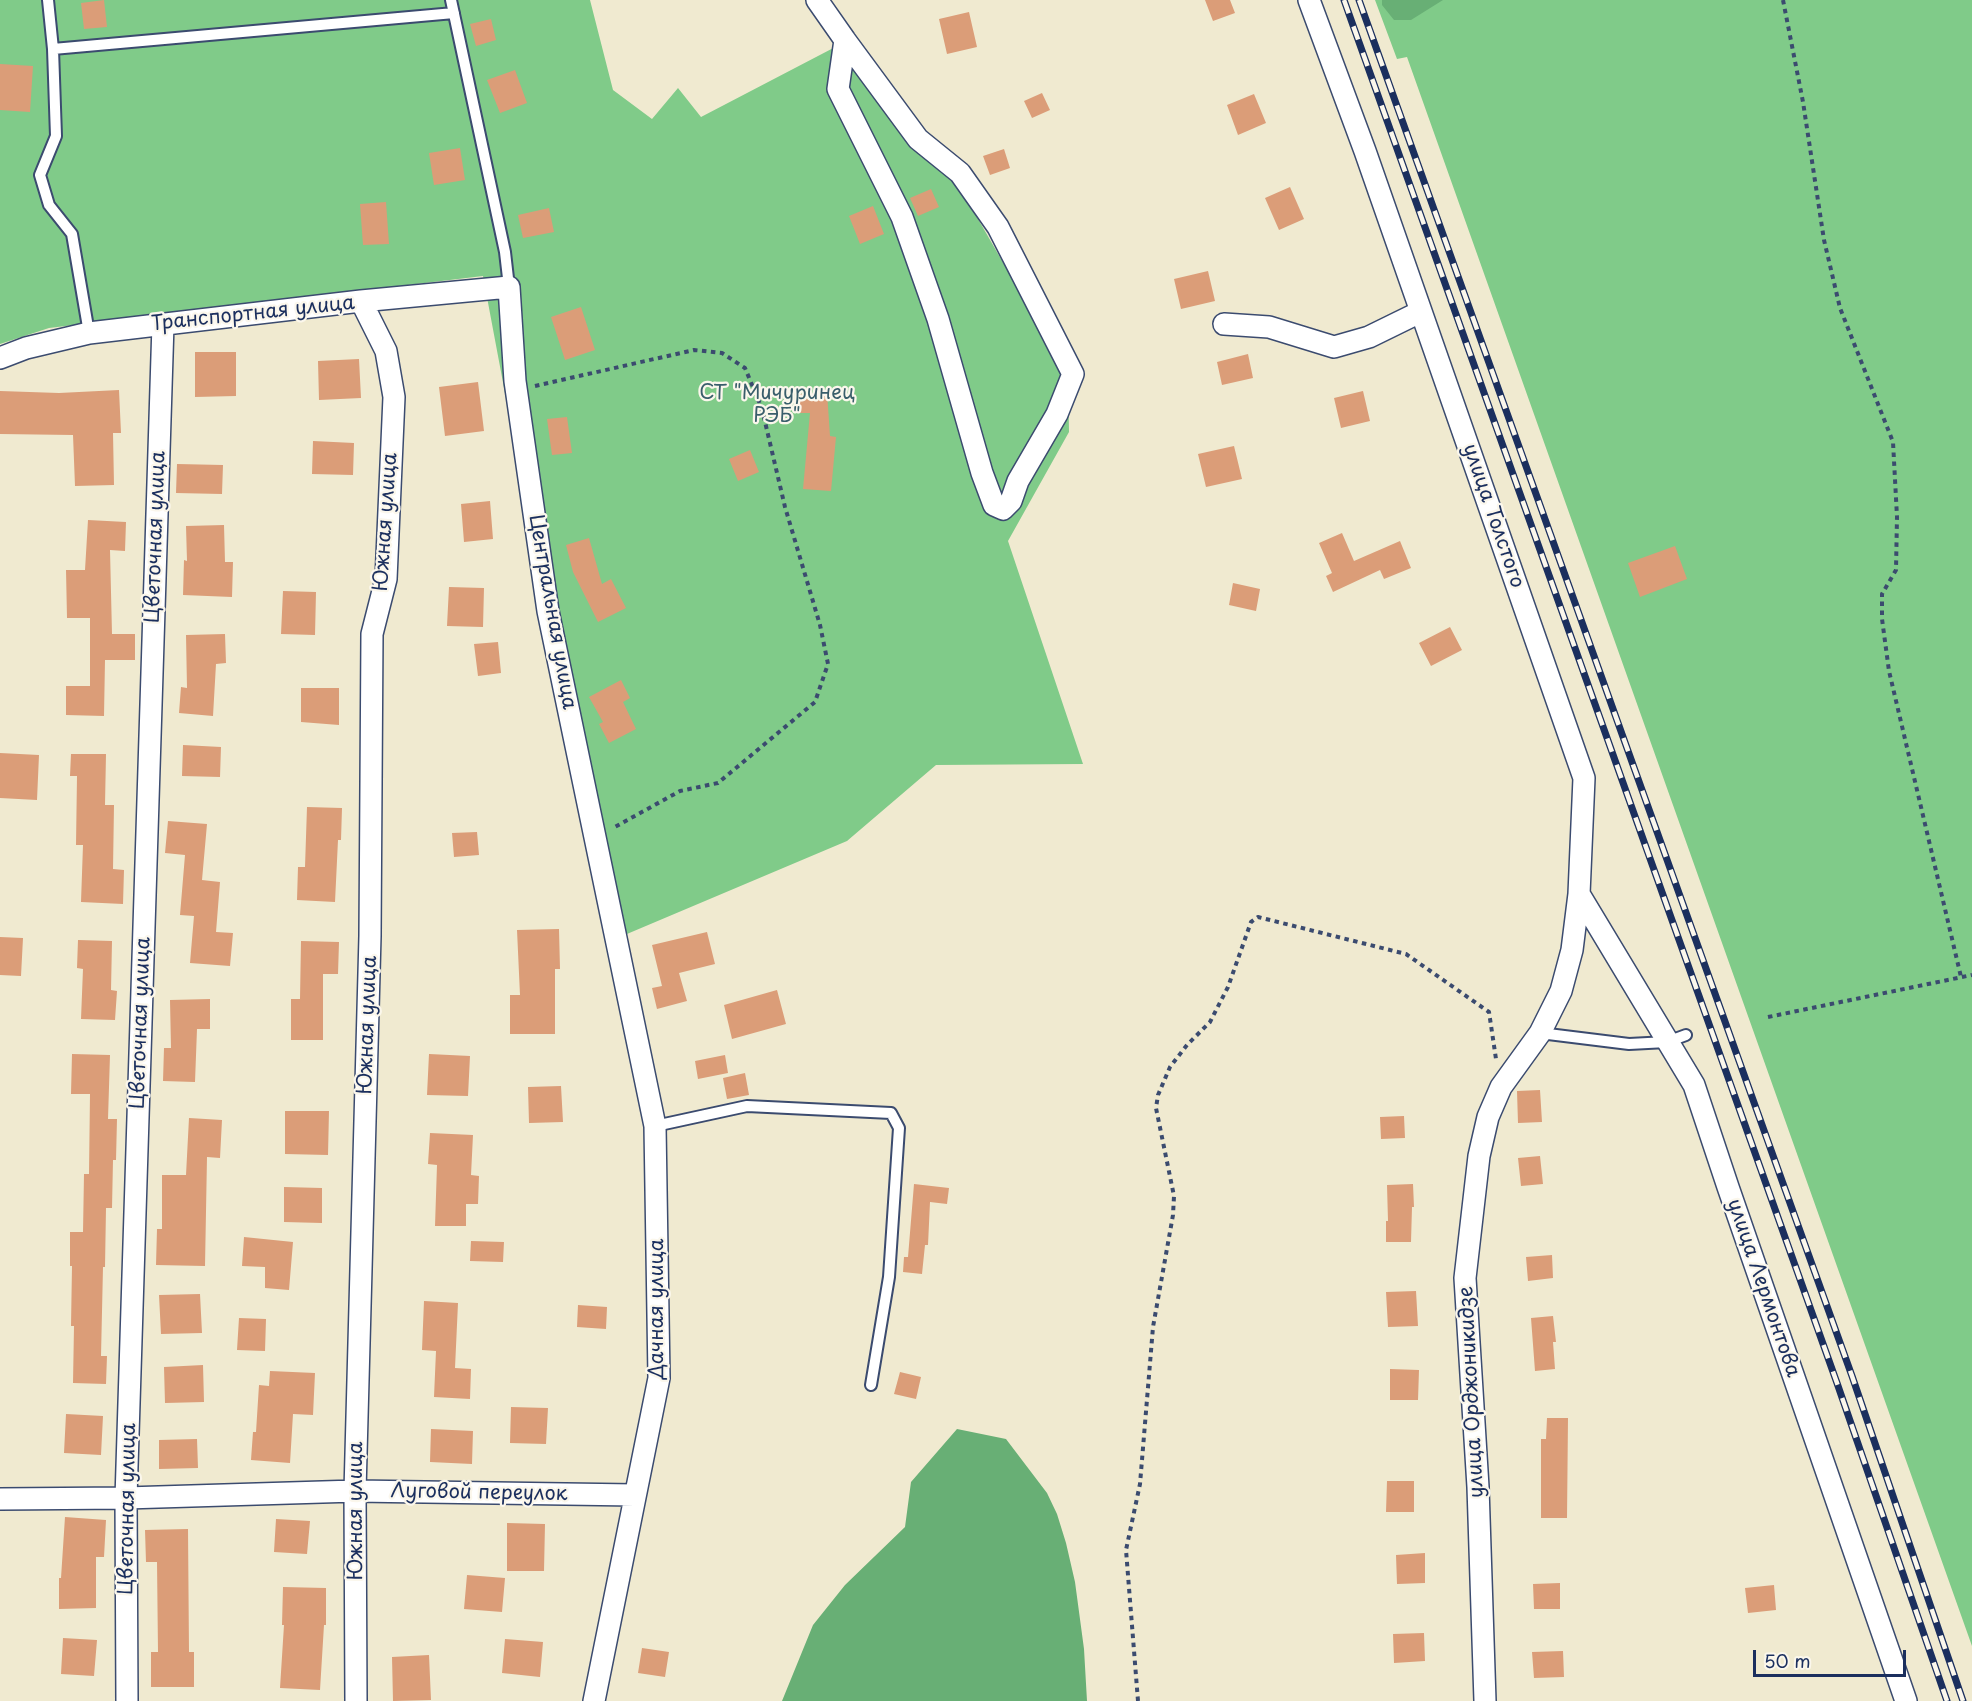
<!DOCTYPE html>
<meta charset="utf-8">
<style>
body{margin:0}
#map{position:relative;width:1972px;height:1701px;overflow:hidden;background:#f0ead0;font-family:"Playpen Sans",sans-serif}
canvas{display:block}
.scale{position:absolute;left:1753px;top:1650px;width:153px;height:27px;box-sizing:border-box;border:3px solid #1b2f5e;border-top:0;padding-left:8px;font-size:18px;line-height:21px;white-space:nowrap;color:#1b2f5e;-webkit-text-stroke:4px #fbf7ec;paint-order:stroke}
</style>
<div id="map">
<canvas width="1972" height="1701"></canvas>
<div class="scale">50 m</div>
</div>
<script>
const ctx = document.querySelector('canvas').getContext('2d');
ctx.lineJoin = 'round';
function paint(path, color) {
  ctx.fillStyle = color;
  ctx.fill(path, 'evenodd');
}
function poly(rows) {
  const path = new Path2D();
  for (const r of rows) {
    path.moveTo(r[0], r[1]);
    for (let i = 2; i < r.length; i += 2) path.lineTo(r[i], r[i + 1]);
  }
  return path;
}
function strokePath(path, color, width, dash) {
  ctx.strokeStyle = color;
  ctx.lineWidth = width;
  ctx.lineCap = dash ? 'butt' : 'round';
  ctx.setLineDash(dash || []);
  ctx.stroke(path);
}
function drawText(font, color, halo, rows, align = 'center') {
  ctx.font = font + ' "Playpen Sans",sans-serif';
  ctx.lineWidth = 4.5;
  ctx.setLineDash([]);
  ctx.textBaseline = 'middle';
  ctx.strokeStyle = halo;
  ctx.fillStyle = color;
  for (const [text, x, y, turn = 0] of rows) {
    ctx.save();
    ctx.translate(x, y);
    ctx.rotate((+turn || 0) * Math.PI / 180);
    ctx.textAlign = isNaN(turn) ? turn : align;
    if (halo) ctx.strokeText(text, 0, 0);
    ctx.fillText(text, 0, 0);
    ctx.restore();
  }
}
const green = poly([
 [0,0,590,0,613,90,652,119,678,88,701,117,841,44,958,184,1068,376,1069,432,1008,541,1083,764,936,765,847,841,608,942,483,276,49,328,0,344],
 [1375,0,1972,0,1972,1646,1407,57,1397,59]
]);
const forest = poly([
 [1382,0,1443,0,1411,20,1394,20,1382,5],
 [957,1429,1006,1439,1047,1493,1057,1514,1066,1543,1075,1582,1084,1649,1087,1701,782,1701,813,1625,845,1585,905,1527,911,1482]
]);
const building = poly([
 [104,0,107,27,84,29,81,3],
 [1205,0,1230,0,1235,13,1213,21],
 [969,12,977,47,947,54,939,19],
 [491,19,496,40,476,46,470,24],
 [0,64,33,66,30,112,0,110],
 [515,70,527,103,500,113,487,80],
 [1042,93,1050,110,1032,118,1024,101],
 [1254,94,1266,123,1238,135,1227,105],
 [460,148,465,180,434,185,429,153],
 [1004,149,1010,168,990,175,983,156],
 [1290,187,1304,219,1279,230,1265,198],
 [931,189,939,207,918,216,910,198],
 [386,202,389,244,363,245,360,204],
 [873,206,884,234,860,244,849,216],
 [549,208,554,232,523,238,518,215],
 [1208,271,1215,301,1181,309,1174,279],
 [581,307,595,350,565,360,551,317],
 [195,352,236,352,236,396,195,397],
 [1248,354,1253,378,1222,385,1217,362],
 [359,359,361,398,319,400,318,361],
 [478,382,484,431,445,436,439,387],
 [119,390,121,433,113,433,114,485,75,486,73,435,0,434,0,391,59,393],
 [1363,391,1370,421,1341,428,1334,398],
 [827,392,830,436,836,437,831,491,803,489,810,413,800,413,798,394],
 [567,417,572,453,552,455,547,419],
 [313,441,354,443,353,475,312,474],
 [1234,446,1242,479,1206,487,1198,454],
 [750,450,759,472,738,481,729,459],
 [177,464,223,465,222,494,176,493],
 [490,501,493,539,464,542,461,504],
 [88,520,126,522,125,551,110,550,112,634,135,634,135,660,105,660,104,716,66,715,66,686,90,686,90,618,67,618,66,570,85,570],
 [224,525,225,562,233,562,232,597,183,595,184,560,187,561,186,526],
 [1342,533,1354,561,1400,541,1411,568,1384,579,1380,570,1333,592,1326,576,1332,573,1319,543],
 [589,538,602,584,611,579,626,608,598,622,573,572,566,545],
 [1675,546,1687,579,1640,597,1628,563],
 [1233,583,1260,589,1256,611,1229,605],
 [449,587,484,588,483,627,447,626],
 [283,591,316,592,315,635,281,634],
 [1450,627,1462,650,1431,666,1419,643],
 [225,634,226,663,216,664,213,716,179,713,181,687,187,688,186,635],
 [498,642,501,673,478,676,474,644],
 [621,680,630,698,623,702,636,729,609,743,599,724,603,722,589,697],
 [301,688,339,688,339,725,301,722],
 [183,745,221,747,220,777,182,776],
 [0,753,39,755,37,800,0,798],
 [71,754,106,754,105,805,114,805,113,869,124,870,123,904,81,902,83,845,76,845,77,776,70,776],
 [307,807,342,808,341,840,338,840,335,902,297,900,298,867,305,867],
 [168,821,207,824,202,880,220,882,216,932,233,933,230,966,190,963,194,916,180,915,185,855,165,853],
 [477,832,479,855,454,857,452,833],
 [559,929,560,969,555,969,555,1034,510,1034,510,995,520,995,517,930],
 [707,932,715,964,679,973,687,1001,657,1009,652,988,662,986,652,945],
 [0,937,23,938,21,976,0,975],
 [78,940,112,941,111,990,117,991,115,1020,81,1019,83,969,77,968],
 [301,941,339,942,338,974,323,974,323,1040,291,1040,291,999,300,999],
 [777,990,786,1024,732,1039,724,1005],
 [210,999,210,1029,197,1029,195,1082,163,1081,164,1048,171,1048,170,1000],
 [72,1054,110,1055,108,1119,117,1119,116,1160,113,1160,112,1208,106,1208,105,1267,103,1267,101,1356,107,1356,106,1384,73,1383,74,1326,71,1326,72,1266,70,1266,70,1232,83,1232,84,1174,89,1174,90,1094,71,1094],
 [429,1054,470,1056,468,1096,427,1095],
 [725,1055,728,1073,698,1079,695,1061],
 [745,1073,749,1095,727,1099,723,1078],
 [561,1086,563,1122,529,1123,528,1087],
 [1540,1090,1542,1122,1518,1123,1517,1091],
 [285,1111,329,1111,328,1155,285,1154],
 [1404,1116,1405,1138,1381,1139,1380,1117],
 [189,1118,222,1120,220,1158,207,1157,205,1266,156,1265,157,1229,162,1229,162,1175,186,1175],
 [430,1133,473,1135,471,1175,479,1176,478,1204,466,1204,466,1226,435,1226,437,1165,428,1164],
 [1540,1156,1543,1184,1521,1186,1518,1158],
 [914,1184,949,1188,947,1204,930,1202,928,1245,925,1245,922,1274,903,1272,904,1257,908,1257],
 [1413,1184,1414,1207,1412,1207,1411,1242,1386,1242,1386,1221,1388,1221,1387,1185],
 [284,1187,322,1188,322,1223,284,1222],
 [244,1237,293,1242,289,1290,265,1288,265,1267,242,1266],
 [471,1241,504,1242,503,1262,470,1261],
 [1552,1255,1553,1278,1528,1281,1526,1257],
 [1416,1291,1418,1326,1388,1327,1386,1292],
 [200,1294,202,1333,161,1334,159,1295],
 [424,1301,458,1303,455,1368,471,1369,470,1399,434,1397,436,1351,422,1350],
 [578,1305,607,1307,606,1329,577,1327],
 [1553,1316,1556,1342,1553,1342,1555,1369,1535,1371,1531,1318],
 [239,1318,266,1319,265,1351,237,1350],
 [203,1365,204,1402,165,1403,164,1367],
 [1390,1369,1419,1370,1418,1400,1390,1400],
 [270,1371,315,1373,313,1415,293,1414,290,1463,251,1460,253,1432,256,1432,259,1385,269,1386],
 [900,1372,921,1377,916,1399,894,1394],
 [511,1407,548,1408,546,1444,510,1443],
 [66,1414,103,1416,101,1455,64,1453],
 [1547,1418,1568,1418,1567,1518,1541,1518,1541,1439,1546,1439],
 [431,1429,473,1431,472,1464,430,1462],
 [197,1439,198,1468,159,1469,159,1440],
 [1387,1481,1414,1481,1414,1512,1386,1512],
 [65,1517,106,1520,104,1557,96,1557,96,1608,59,1609,59,1578,61,1578],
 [276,1519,310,1521,307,1554,274,1552],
 [507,1523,545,1524,544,1571,507,1571],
 [188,1529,189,1652,194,1652,194,1687,151,1687,151,1652,158,1652,157,1562,146,1562,145,1530],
 [1425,1553,1425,1583,1397,1584,1396,1555],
 [467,1575,505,1578,502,1612,464,1609],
 [1560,1583,1560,1609,1534,1609,1533,1584],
 [1774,1585,1776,1610,1748,1613,1745,1588],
 [283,1587,326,1588,326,1625,324,1625,320,1690,280,1688,284,1625,282,1625],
 [1424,1633,1425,1661,1394,1663,1393,1634],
 [63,1638,97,1640,94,1676,61,1674],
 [505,1639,543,1642,540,1677,502,1673],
 [642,1648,669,1652,665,1677,638,1673],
 [1563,1651,1564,1677,1534,1678,1532,1652],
 [429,1655,431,1700,393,1701,392,1657]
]);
const path = poly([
 [1783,0,1803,102,1824,240,1840,308,1893,442,1897,517,1896,570,1882,594,1882,619,1889,671,1961,977],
 [535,386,694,350,722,353,745,368,762,409,785,507,820,625,828,664,815,702,718,783,680,791,613,828],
 [1768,1017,1972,975],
 [1138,1701,1126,1550,1140,1484,1153,1327,1173,1215,1174,1196,1156,1108,1158,1095,1170,1067,1187,1045,1210,1022,1228,987,1251,922,1258,917,1406,954,1489,1012,1496,1059]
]);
const lane = poly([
 [48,0,53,49,56,136,40,175,49,205,72,234,89,333],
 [451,0,505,252,509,287],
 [53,49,454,13],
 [1540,1033,1629,1044,1667,1042,1686,1035],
 [655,1126,747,1106,891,1113,899,1128,889,1277,871,1385]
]);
const street = poly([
 [817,0,845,40,918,139,960,173,998,227,1073,374,1057,414,1018,481,1011,501,1003,509,994,505,982,473,938,319,902,217,838,89,845,40],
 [1309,0,1365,151,1584,778,1579,894,1572,950,1561,991,1540,1033,1501,1087,1488,1117,1479,1156,1465,1278,1478,1487,1485,1701],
 [1224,324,1269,327,1334,347,1369,337,1420,312],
 [0,358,26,348,89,333,361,301,509,287,515,381,548,611,655,1126,659,1378,594,1701],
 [1579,894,1694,1085,1728,1187,1906,1701],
 [0,1499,126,1498,355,1491,635,1495],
 [127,1701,126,1498,163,324],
 [356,1701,355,1491,370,936,372,634,386,579,394,397,386,351,361,301]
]);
const rail = poly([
 [1344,0,1837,1383,1947,1701],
 [1359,0,1852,1376,1963,1701]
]);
const streetNames = [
 ["Транспортная улица",253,314,-6],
 ["улица Толстого",1493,516,71],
 ["Южная улица",386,522,-86],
 ["Цветочная улица",156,537,-88],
 ["Центральная улица",552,612,80],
 ["Цветочная улица",141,1023,-88],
 ["Южная улица",368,1025,-88],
 ["улица Лермонтова",1763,1288,71],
 ["Дачная улица",657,1309,-90],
 ["улица Орджоникидзе",1472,1392,-93],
 ["Луговой переулок",479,1493,1],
 ["Цветочная улица",128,1509,-89],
 ["Южная улица",356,1511,-90]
];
const parkNames = [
 ["СТ \"Мичуринец",777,393],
 ["РЭБ\"",777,416]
];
paint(green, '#80cb89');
paint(forest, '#68af75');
paint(building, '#db9d78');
strokePath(lane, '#3b4b6f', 14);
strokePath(street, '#3b4b6f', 24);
strokePath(path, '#3b4b6f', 4, [4.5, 4.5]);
strokePath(lane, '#fff', 10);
strokePath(street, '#fff', 21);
strokePath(rail, '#1b2f5e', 7);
strokePath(rail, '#fbf7ec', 4.5, [14]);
drawText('20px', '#1b2f5e', '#fbf7ec', streetNames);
drawText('20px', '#395e6b', '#fbf7ec', parkNames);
</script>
